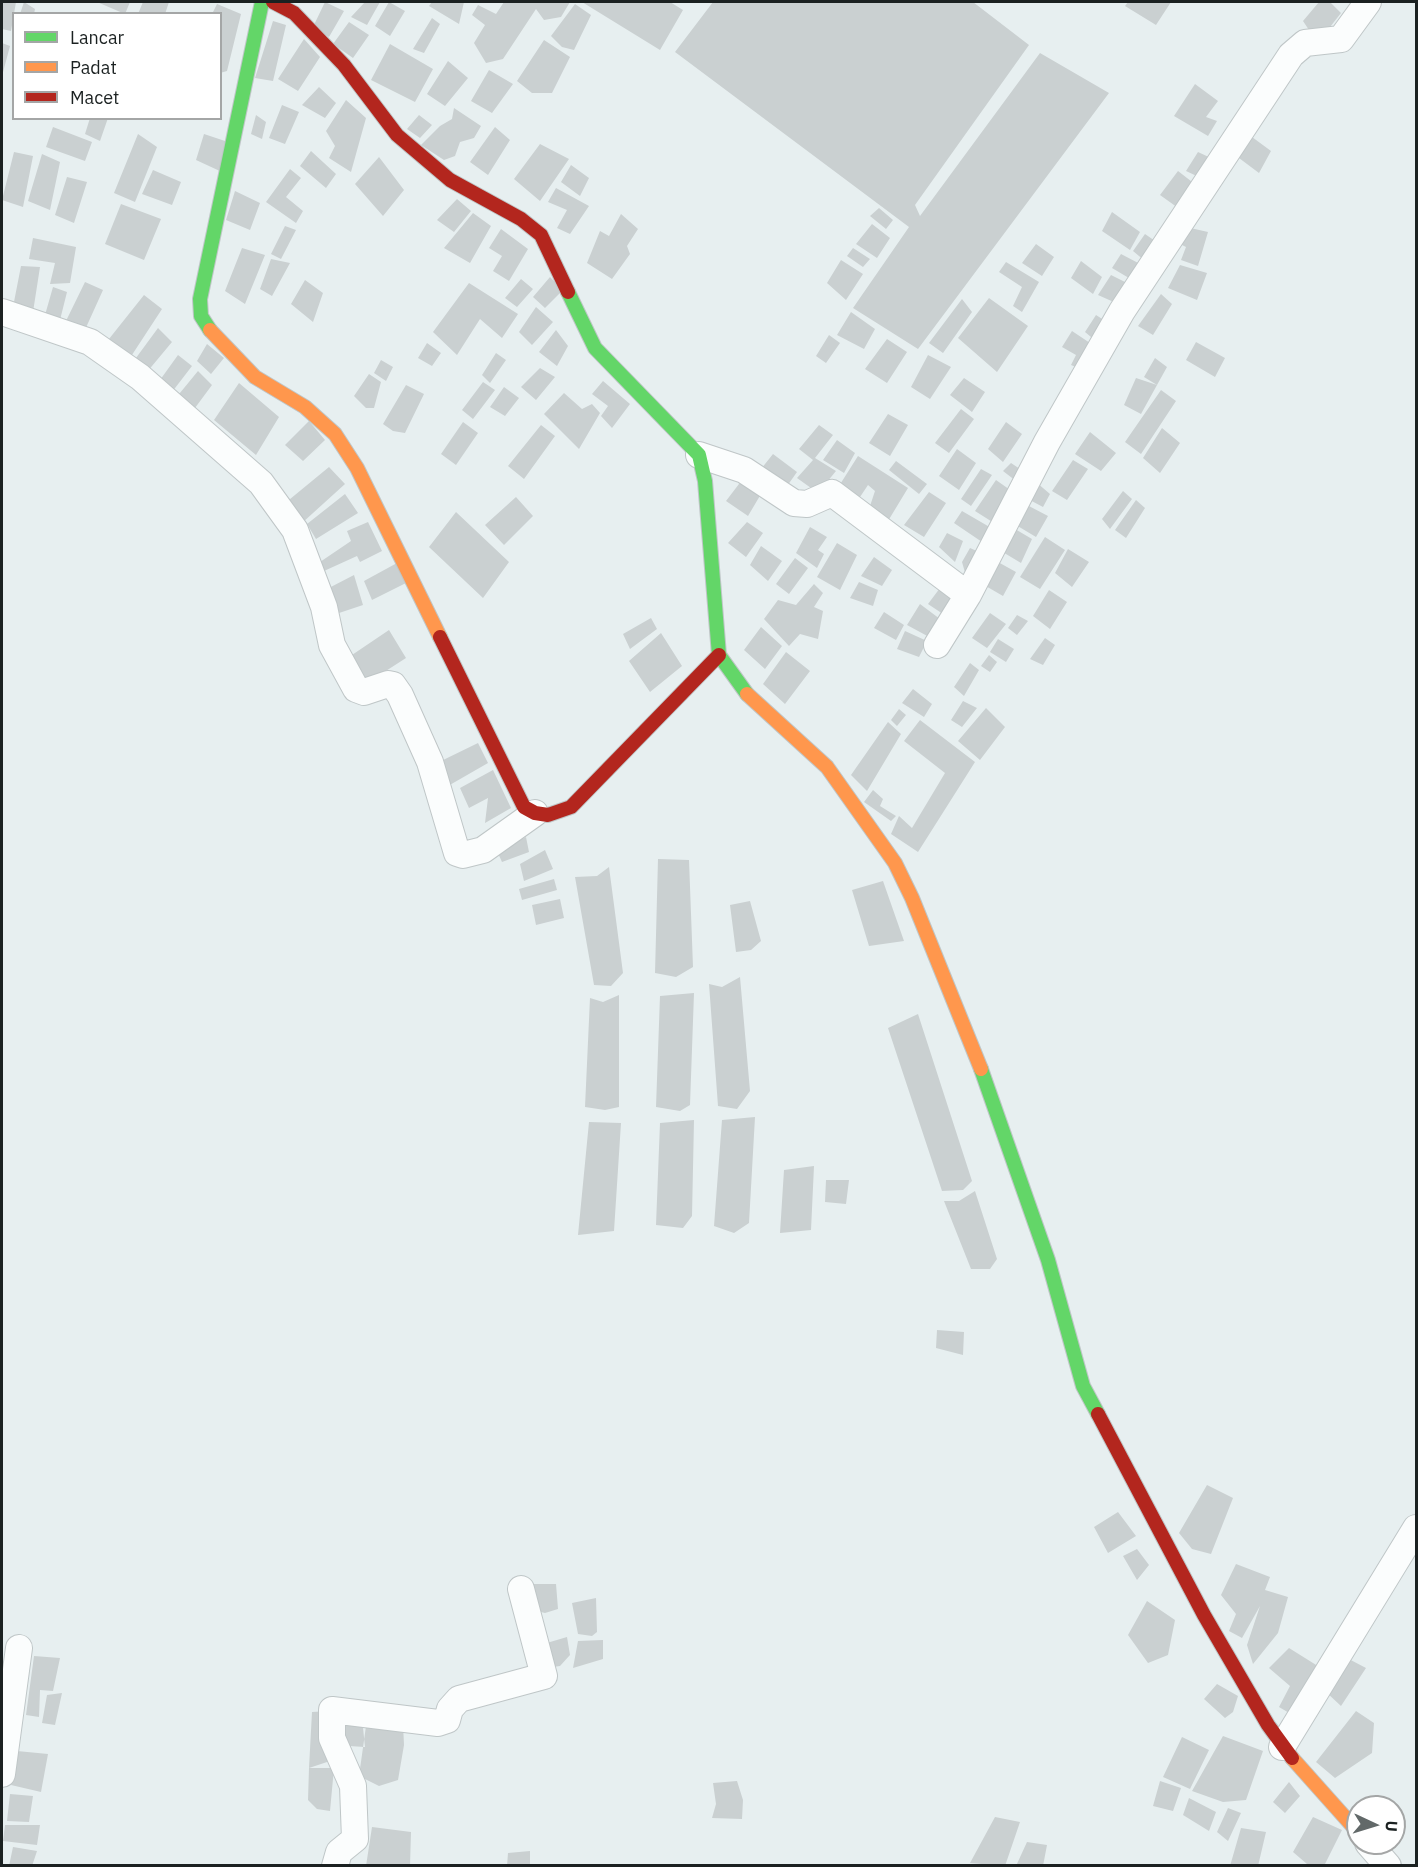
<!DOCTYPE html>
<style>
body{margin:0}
#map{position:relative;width:1418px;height:1867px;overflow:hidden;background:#e7eff0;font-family:"IBM Plex Sans",sans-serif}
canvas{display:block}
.frame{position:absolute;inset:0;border:3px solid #1b2121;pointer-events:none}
.legend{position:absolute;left:12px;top:12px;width:210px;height:108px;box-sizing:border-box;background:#fff;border:2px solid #a4a6a6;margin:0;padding:8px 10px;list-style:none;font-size:18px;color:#1b2121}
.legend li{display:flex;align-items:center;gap:12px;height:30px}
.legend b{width:30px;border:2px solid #a4a6a6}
.north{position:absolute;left:1346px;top:1795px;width:60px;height:60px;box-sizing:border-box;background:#fff;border:2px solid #a4a6a6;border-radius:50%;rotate:94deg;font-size:16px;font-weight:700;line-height:24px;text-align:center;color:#1b2121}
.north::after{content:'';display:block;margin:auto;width:21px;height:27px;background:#626969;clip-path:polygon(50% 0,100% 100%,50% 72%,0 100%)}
</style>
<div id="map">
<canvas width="1418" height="1867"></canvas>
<div class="frame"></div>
<ul class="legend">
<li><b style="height:8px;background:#63d668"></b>Lancar</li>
<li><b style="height:8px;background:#ff974d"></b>Padat</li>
<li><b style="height:8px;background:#b3261e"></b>Macet</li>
</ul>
<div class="north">U</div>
</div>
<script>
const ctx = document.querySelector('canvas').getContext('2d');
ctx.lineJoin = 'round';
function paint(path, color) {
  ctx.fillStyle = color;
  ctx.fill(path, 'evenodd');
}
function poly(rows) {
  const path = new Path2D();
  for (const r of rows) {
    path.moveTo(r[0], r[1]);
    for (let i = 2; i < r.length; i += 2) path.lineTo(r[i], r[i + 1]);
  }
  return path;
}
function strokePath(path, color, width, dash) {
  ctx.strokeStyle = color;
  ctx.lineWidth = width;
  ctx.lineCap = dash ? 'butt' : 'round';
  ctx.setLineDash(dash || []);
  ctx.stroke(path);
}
const building = poly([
 [2,2,16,2,11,31,2,29],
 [24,2,35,9,34,14,20,14],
 [97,2,130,2,125,14],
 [143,2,169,2,165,14,138,14],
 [325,2,344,11,329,37,313,27],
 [365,2,380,2,367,25,351,17],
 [389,2,405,11,390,36,375,26],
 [432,2,464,2,459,24,429,6],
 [504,2,570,2,561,17,544,20,536,9,503,59,486,63,474,43,485,25,472,15,478,5,496,14],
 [582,2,670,2,683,10,660,50],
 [713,2,973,2,1029,45,915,205,920,216,1040,53,1109,93,918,349,853,308,909,227,675,52],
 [1128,2,1171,2,1156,25,1125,6],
 [1319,2,1330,2,1341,13,1323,36,1313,36,1303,21],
 [217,4,241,14,227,71,220,73,220,14,212,14],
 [575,4,591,15,574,50,562,47,551,36],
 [432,18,440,24,424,53,413,49],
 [273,21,286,25,273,81,255,78],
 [349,22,369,35,353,58,333,44],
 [304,39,320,57,298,91,278,79],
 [544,40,570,57,552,93,532,93,517,81],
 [2,43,10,46,2,76],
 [390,44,433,69,415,102,371,80],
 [448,61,468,78,445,106,427,94],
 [489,70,513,84,492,113,471,101],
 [1195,84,1218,101,1206,117,1217,121,1208,136,1174,116],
 [319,87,336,103,325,118,302,105],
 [346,100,366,118,351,172,329,158,335,146,326,131],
 [282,105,299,112,285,144,269,138],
 [454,108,481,126,474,138,460,142,455,156,444,160,421,145,440,126,452,119],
 [256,115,266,122,262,139,251,134],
 [419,115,432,125,420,138,407,129],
 [90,118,108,118,100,141,85,134],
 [53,127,92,142,85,161,46,147],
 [495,127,510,140,488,175,470,162],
 [138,134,157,147,135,202,114,193],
 [204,134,228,142,222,172,196,160],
 [1252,137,1271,151,1259,173,1239,158],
 [540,144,569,159,540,201,514,179],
 [311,151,336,174,326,188,300,166],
 [14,152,33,156,23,207,2,200],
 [1198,152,1213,159,1201,178,1186,171],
 [42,154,60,162,50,210,28,201],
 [379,157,404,190,383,216,355,184],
 [571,165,589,178,580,196,561,182],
 [290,169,301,178,286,197,303,211,296,223,266,202],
 [153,170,181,182,172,205,142,194],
 [1178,171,1196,185,1181,210,1160,195],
 [67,177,87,182,74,223,55,215],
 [556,188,589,206,570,234,557,228,567,210,548,202],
 [235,191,260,203,250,230,226,220],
 [457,199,471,211,454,232,437,220],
 [121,204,161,219,144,260,105,244],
 [879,208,893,220,886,229,870,216],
 [1112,212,1140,232,1130,250,1102,231],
 [473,213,491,226,470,263,444,248],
 [621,214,638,229,627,246,630,254,612,279,587,263,600,231,609,236],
 [872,224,890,238,877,258,856,244],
 [285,226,296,230,281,259,271,254],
 [1186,227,1208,232,1198,266,1181,260,1186,247,1178,243],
 [501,229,528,249,509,281,493,271,502,256,489,248],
 [1145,234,1158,243,1145,261,1133,251],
 [33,238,76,247,70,283,50,284,55,263,29,259],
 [1036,244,1054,257,1042,276,1022,263],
 [242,248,265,255,245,304,225,291],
 [853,248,870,259,863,267,847,256],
 [1121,254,1142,265,1134,281,1112,268],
 [271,259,290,263,272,296,260,289],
 [841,260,863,274,846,300,827,283],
 [1081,261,1102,277,1093,294,1071,278],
 [1006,262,1039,282,1022,312,1013,306,1022,287,999,272],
 [1180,265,1207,273,1197,300,1168,288],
 [21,266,40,267,33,312,13,307],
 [1111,275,1127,283,1116,303,1098,295],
 [550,277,563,290,545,308,533,297],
 [521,279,533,289,517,307,505,298],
 [305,280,323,293,313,322,291,304],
 [85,282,103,290,84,332,65,323],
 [469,283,518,314,502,338,480,319,457,355,433,332],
 [53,287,67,292,60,320,45,315],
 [1161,294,1172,304,1153,335,1138,326],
 [144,295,162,309,128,361,105,344],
 [989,298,1028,326,997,372,958,338],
 [962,299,972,312,943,353,929,343],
 [536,307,553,322,532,345,519,332],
 [851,312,875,329,864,349,837,335],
 [1096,315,1110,324,1097,342,1085,332],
 [158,328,172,342,147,372,133,362],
 [556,330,568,346,557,366,539,352],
 [1072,331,1096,347,1083,370,1071,365,1076,355,1062,347],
 [829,335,840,343,826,363,816,356],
 [887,339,907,352,887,383,865,369],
 [1196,342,1225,358,1215,377,1186,360],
 [427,343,441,353,432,366,418,358],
 [207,344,224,358,211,374,197,361],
 [496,353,506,360,490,383,482,375],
 [178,355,192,366,172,392,160,380],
 [928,355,951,367,930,399,911,387],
 [1155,358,1167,367,1157,385,1144,377],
 [381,360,393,367,386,381,374,373],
 [540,368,555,377,536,400,521,387],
 [198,371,212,385,192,412,175,399],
 [369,374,381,382,374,408,366,408,354,396],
 [964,378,985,392,972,412,950,395],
 [1136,378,1157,385,1141,414,1124,405],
 [603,381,630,404,612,428,601,416,608,406,592,394],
 [483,382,495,390,473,419,462,410],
 [239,383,279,417,256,455,214,420],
 [406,385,424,394,405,433,393,431,383,424],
 [504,387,519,398,505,416,490,407],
 [1161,390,1176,401,1141,454,1125,442],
 [564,393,582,409,592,404,600,413,579,449,544,414],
 [961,409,974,419,949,453,935,443],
 [888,414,908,425,890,456,869,443],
 [309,421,325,440,303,461,285,445],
 [463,422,478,433,456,465,441,454],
 [1006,422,1022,434,1003,462,988,449],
 [541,425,555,436,524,479,508,466],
 [819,425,833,435,815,458,836,471,818,493,797,478,813,460,799,449],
 [1162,428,1180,443,1160,473,1143,458],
 [1090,432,1116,453,1101,471,1075,454],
 [837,440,855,453,844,473,823,460],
 [957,449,976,463,959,490,939,476],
 [773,454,797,472,785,489,761,469],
 [858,456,908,488,888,521,869,509,875,491,868,485,858,500,839,486],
 [1073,460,1088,469,1067,500,1052,491],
 [896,461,927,484,919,494,889,470],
 [1011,463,1023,471,1016,481,1003,471],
 [329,467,345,484,302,523,284,504],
 [981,469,992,475,971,506,961,499],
 [742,480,761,494,748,516,726,501],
 [996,480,1013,492,994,523,975,511],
 [1036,482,1050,494,1043,507,1026,498],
 [1123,491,1132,499,1110,529,1102,519],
 [929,492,946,503,924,537,904,525],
 [345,494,358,513,316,539,307,524],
 [516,497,533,516,504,545,485,525],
 [1136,500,1145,508,1126,538,1115,530],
 [1027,505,1048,516,1036,537,1016,525],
 [962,511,993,529,985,544,954,523],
 [456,512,509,562,483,598,429,547],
 [368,522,382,551,360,562,357,556,324,571,320,562,351,541,347,531],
 [747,522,763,533,746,557,728,543],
 [810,527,827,537,818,550,824,554,817,568,796,553],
 [1015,529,1032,539,1021,563,1001,551],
 [947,533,963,541,955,562,939,547],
 [1045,537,1065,550,1040,589,1020,577],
 [837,543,857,555,840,590,817,577],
 [761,546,782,561,768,581,750,565],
 [970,548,979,552,966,576,962,562],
 [1068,549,1089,562,1072,587,1055,573],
 [874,557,892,570,882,586,861,576],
 [795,558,808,568,789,594,776,584],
 [998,562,1016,572,1003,596,984,585],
 [397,563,406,583,372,600,364,581],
 [354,575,363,605,333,615,325,590],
 [859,582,878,590,873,606,850,598],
 [814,584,823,593,814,607,823,611,818,639,800,634,789,646,764,619,778,600,796,605],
 [940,588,955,599,943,614,928,604],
 [1049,590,1067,602,1050,629,1033,616],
 [920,604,940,619,931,638,907,625],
 [884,612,904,625,896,640,874,628],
 [990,613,1006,624,987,648,972,638],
 [1017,615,1028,621,1017,635,1008,628],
 [651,618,657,629,630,649,623,634],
 [761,627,782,646,765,669,744,650],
 [389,630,406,658,364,685,349,657],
 [905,631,927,641,919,657,897,649],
 [661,633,682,666,650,692,629,661],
 [1045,638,1055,645,1043,665,1030,659],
 [998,639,1014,649,1006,662,990,652],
 [786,652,810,671,785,704,763,684],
 [989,655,997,662,990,672,981,666],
 [970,663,979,670,964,696,954,687],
 [913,689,932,704,924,717,902,703],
 [963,701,977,708,962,727,951,720],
 [986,708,1005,727,980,760,958,741],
 [899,709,906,715,897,726,891,720],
 [920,720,975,762,918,852,891,834,899,816,912,828,945,773,904,741],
 [888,722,901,734,867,791,851,775],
 [478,743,488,763,448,786,437,763],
 [493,770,511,808,485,823,488,798,469,808,460,788],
 [873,790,883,799,880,806,896,816,891,821,864,802],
 [526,837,529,852,502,862,497,851],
 [545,850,553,869,524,881,520,864],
 [658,859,689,860,693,967,676,977,655,973],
 [609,867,623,973,611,986,594,985,575,877,597,876],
 [554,879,557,890,522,900,519,889],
 [883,881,904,941,869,946,852,890],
 [560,899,564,918,536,925,532,905],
 [750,901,761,941,751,950,736,952,730,905],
 [740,977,750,1091,737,1109,718,1106,709,984,722,987],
 [694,993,690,1105,680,1111,656,1107,660,996],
 [619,995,619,1107,605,1110,585,1107,590,998,603,1002],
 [918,1014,972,1181,963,1190,942,1191,888,1028],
 [755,1117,749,1223,734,1233,714,1226,722,1120],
 [694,1120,692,1216,683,1228,656,1225,660,1123],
 [589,1122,621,1123,614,1231,578,1235],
 [814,1166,811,1230,780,1233,784,1170],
 [826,1180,849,1180,846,1204,825,1202],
 [975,1191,997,1259,990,1269,971,1269,944,1201,959,1201],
 [937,1330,964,1332,963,1355,936,1348],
 [1207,1485,1233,1498,1211,1554,1192,1549,1179,1533],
 [1118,1512,1136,1536,1108,1553,1094,1527],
 [1137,1549,1149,1565,1137,1580,1123,1556],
 [1236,1564,1270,1577,1265,1590,1288,1597,1278,1633,1253,1664,1247,1645,1260,1606,1242,1638,1229,1631,1236,1614,1221,1595],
 [530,1584,556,1584,558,1609,545,1613,529,1609],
 [596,1598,597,1632,592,1636,578,1634,572,1603],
 [1147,1601,1175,1620,1168,1655,1148,1663,1128,1635],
 [567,1637,570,1655,560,1666,546,1668,540,1645],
 [603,1640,603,1659,573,1668,578,1641],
 [1289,1648,1321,1668,1296,1717,1279,1707,1290,1686,1269,1668],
 [34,1656,60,1658,53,1691,40,1690,39,1717,26,1715],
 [1345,1657,1366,1668,1341,1706,1326,1692],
 [1217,1684,1238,1696,1233,1712,1225,1718,1204,1699],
 [62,1693,55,1725,42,1723,47,1695],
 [329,1711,327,1762,309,1768,334,1768,330,1811,317,1809,308,1800,309,1768,312,1712],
 [1356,1711,1374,1723,1372,1753,1335,1778,1316,1762],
 [339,1713,362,1718,365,1747,349,1746,336,1741],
 [367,1719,403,1724,404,1745,398,1780,379,1786,359,1776],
 [1223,1736,1263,1751,1246,1800,1223,1802,1192,1791],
 [1182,1737,1209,1750,1190,1789,1163,1777],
 [17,1751,48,1754,41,1792,11,1785],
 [737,1781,743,1800,742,1819,712,1818,716,1804,713,1783],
 [1160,1781,1181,1788,1173,1811,1153,1806],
 [1289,1782,1300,1796,1285,1813,1273,1802],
 [10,1794,33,1796,29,1822,7,1821],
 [1189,1798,1216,1812,1209,1831,1183,1815],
 [1228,1808,1241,1813,1228,1841,1217,1832],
 [995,1817,1020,1822,1005,1866,970,1863],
 [1313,1817,1342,1830,1324,1866,1307,1864,1293,1852],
 [5,1825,40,1825,37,1845,3,1841],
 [372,1827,411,1832,410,1866,366,1866],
 [1241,1828,1266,1832,1258,1866,1230,1866],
 [1027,1842,1047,1845,1043,1866,1016,1866],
 [13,1847,37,1851,32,1866,9,1866],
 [530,1851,530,1866,507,1866,508,1853]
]);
const street = poly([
 [2,312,90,342,140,377,261,483,295,530,324,607,332,645,356,689,364,692,388,684,393,685,400,695,430,762,457,853,463,855,483,850,535,813],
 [699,455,744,470,794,503,807,504,832,493,968,595],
 [937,645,968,595,1047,442,1122,311,1291,55,1305,43,1341,39,1368,2],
 [1282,1747,1416,1528],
 [2,1774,19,1648],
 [1368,1843,1388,1866],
 [335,1866,339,1852,355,1839,353,1786,332,1738,332,1710,438,1723,447,1720,450,1709,459,1699,544,1676,521,1589]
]);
const fast = poly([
 [568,292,595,348,699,455,705,481,719,655,747,694],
 [210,330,201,316,200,299,262,2],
 [981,1069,1048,1260,1083,1386,1098,1414]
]);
const slow = poly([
 [210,330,255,377,305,407,335,434,357,468,440,637],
 [747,694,827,767,895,863,912,898,981,1069],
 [1292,1758,1358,1832]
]);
const jam = poly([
 [273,2,294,13,344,65,397,135,450,180,521,219,541,235,568,292],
 [440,637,524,807,535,813,548,815,571,807,719,655],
 [1098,1414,1204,1615,1268,1725,1292,1758]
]);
paint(building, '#cad0d1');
strokePath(street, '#bfc6c7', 28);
strokePath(fast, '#bfc6c7', 16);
strokePath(slow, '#bfc6c7', 16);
strokePath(jam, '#bfc6c7', 16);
strokePath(street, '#fbfdfd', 26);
strokePath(fast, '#63d668', 14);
strokePath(slow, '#ff974d', 14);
strokePath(jam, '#b3261e', 14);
</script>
